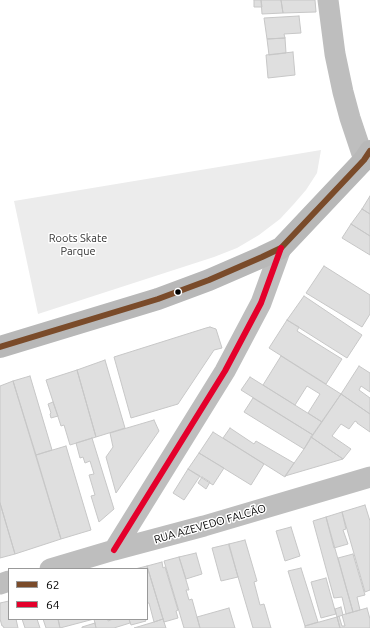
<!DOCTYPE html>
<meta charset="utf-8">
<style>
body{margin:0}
#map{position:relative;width:370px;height:628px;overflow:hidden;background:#fff;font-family:Ubuntu,sans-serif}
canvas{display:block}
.legend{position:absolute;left:8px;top:568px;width:140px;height:52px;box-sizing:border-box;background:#fff;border:1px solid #999;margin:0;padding:5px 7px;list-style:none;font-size:12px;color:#000}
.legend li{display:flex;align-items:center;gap:8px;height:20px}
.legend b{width:20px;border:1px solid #999}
</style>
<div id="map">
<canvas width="370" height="628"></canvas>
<ul class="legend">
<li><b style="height:5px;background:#7a4b2a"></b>62</li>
<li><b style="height:5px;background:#e4002b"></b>64</li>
</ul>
</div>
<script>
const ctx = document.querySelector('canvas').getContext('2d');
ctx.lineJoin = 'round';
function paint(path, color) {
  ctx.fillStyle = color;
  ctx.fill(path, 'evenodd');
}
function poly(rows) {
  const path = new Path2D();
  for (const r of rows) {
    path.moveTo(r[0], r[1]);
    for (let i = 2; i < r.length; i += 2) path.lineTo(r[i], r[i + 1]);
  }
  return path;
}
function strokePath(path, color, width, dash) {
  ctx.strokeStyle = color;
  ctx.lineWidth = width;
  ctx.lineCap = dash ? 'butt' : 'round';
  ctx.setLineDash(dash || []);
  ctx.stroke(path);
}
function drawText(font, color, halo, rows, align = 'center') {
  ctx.font = font + ' Ubuntu,sans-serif';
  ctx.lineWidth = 3;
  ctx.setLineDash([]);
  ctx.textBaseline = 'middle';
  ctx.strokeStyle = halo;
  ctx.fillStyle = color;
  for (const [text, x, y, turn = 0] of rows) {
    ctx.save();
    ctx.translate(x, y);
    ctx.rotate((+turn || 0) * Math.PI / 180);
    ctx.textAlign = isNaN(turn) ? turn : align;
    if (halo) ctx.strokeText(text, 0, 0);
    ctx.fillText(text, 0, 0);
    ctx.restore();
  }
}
const green = poly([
 [321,150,317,173,306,190,293,205,280,219,259,235,237,248,214,257,38,314,14,201]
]);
const building = poly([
 [254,0,261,0,262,7,254,7,254,0],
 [261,0,281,0,283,13,262,14,261,0],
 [281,0,315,0,316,12,283,13,281,0],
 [299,16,301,33,284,34,285,38,267,39,264,18,299,16],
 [285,38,286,53,269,55,267,39,285,38],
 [293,52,295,75,268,78,266,55,293,52],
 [370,196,370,214,362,209,370,196],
 [362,209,370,214,370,236,351,224,362,209],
 [351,224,370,236,370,255,342,238,351,224],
 [324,266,370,295,370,314,362,327,306,293,324,266],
 [304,296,362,335,347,358,287,320,304,296],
 [287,320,299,327,297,331,342,359,326,384,269,348,287,320],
 [210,327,216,329,222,348,214,350,178,404,131,418,114,357,206,328,210,327],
 [281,356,341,394,322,422,308,413,320,394,307,386,295,405,263,385,281,356],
 [105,360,125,428,96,437,77,370,105,360],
 [359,366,370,373,370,392,361,386,359,390,370,398,370,414,341,394,359,366],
 [77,370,96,437,70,445,64,425,61,426,46,380,77,370],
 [30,376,52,450,36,455,13,381,30,376],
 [250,377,322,422,313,435,241,390,250,377],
 [13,381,61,539,15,554,0,503,0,386,13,381],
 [341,394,370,414,370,432,357,423,357,422,355,421,349,429,341,424,332,436,351,449,343,459,311,437,341,394],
 [253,398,313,435,304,449,244,412,253,398],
 [53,402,58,416,51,418,50,414,51,413,48,404,53,402],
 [154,420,159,431,116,493,106,457,113,447,110,433,154,420],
 [230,428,254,444,256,441,294,463,285,477,223,438,230,428],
 [213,432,264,464,251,485,199,453,213,432],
 [311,437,343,459,285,476,304,449,311,437],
 [92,438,114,509,99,522,91,496,95,495,89,475,94,474,90,461,85,463,83,457,80,458,76,443,92,438],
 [66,446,91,530,61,539,36,455,66,446],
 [199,453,224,468,213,485,188,469,199,453],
 [188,469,200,476,184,500,173,493,188,469],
 [202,477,210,482,206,489,198,483,202,477],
 [0,503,15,554,0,558,0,503],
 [365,505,370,521,370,590,365,592,342,512,365,505],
 [342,512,346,529,343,530,348,544,334,548,326,517,342,512],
 [326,517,353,612,346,614,342,597,334,598,313,521,326,517],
 [291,527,300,556,285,561,276,531,291,527],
 [245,540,257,581,254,582,260,605,264,604,271,628,253,628,229,546,229,544,245,540],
 [229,544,238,577,221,581,212,548,229,544],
 [196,553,202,574,186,579,179,557,196,553],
 [353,554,365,595,357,597,360,610,353,612,338,558,353,554],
 [179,557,189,590,186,590,189,600,192,599,200,628,184,628,164,561,179,557],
 [162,562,163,568,165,567,178,610,176,611,178,618,164,622,147,566,162,562],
 [147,566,163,619,154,622,149,603,147,603,147,569,135,569,147,566],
 [301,568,318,622,305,626,288,571,301,568],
 [326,578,336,614,321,618,311,582,326,578],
 [9,601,9,619,16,619,18,628,4,628,3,626,2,626,0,619,0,603,9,601],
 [341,607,343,615,337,617,335,609,341,607],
 [229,608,235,628,200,628,197,617,229,608],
 [367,608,370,619,370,628,340,628,337,617,339,616,342,626,345,626,342,615,367,608],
 [337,617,340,628,305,628,305,626,337,617],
 [22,619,37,619,40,628,25,628,22,619],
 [43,619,58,619,60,628,46,628,43,619],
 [58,619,94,619,60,628,58,619],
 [94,619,108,619,108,621,113,619,129,619,130,623,114,628,96,628,94,619],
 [129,619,145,619,146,621,131,625,129,619],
 [163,619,166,628,134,628,154,622,163,619],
 [95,623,96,628,82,628,82,627,95,623]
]);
const minor = poly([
 [328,0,335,54,343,92,350,118,364,160],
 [114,550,225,371,261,303,281,248],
 [50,569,114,550,204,526,370,477],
 [0,584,9,581]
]);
const secondary = poly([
 [0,347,158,299,209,280,262,257,281,248,364,160,370,151]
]);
const bus1 = poly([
 [0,347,158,299,209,280,262,257,281,248,364,160,370,151]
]);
const bus2 = poly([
 [114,550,225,371,261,303,281,248]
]);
const markers = [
 [178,292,3.5,"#000"]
];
const parkNames = [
 ["Roots Skate",78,238],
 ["Parque",78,251]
];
const streetNames = [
 ["RUA AZEVEDO FALCÃO",210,524,-16]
];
paint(green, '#ececec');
paint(building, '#dfdfdf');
strokePath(building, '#c7c7c7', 1);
strokePath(minor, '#bebebe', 21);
strokePath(secondary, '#b8b8b8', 22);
strokePath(bus1, '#7a4b2a', 6);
strokePath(bus2, '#e4002b', 6);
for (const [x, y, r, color] of markers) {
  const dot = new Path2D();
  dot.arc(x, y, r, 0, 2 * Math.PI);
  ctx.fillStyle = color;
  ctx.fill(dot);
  strokePath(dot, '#fff', 1.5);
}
drawText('11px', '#333', '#fff', parkNames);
drawText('11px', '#000', '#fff', streetNames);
</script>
